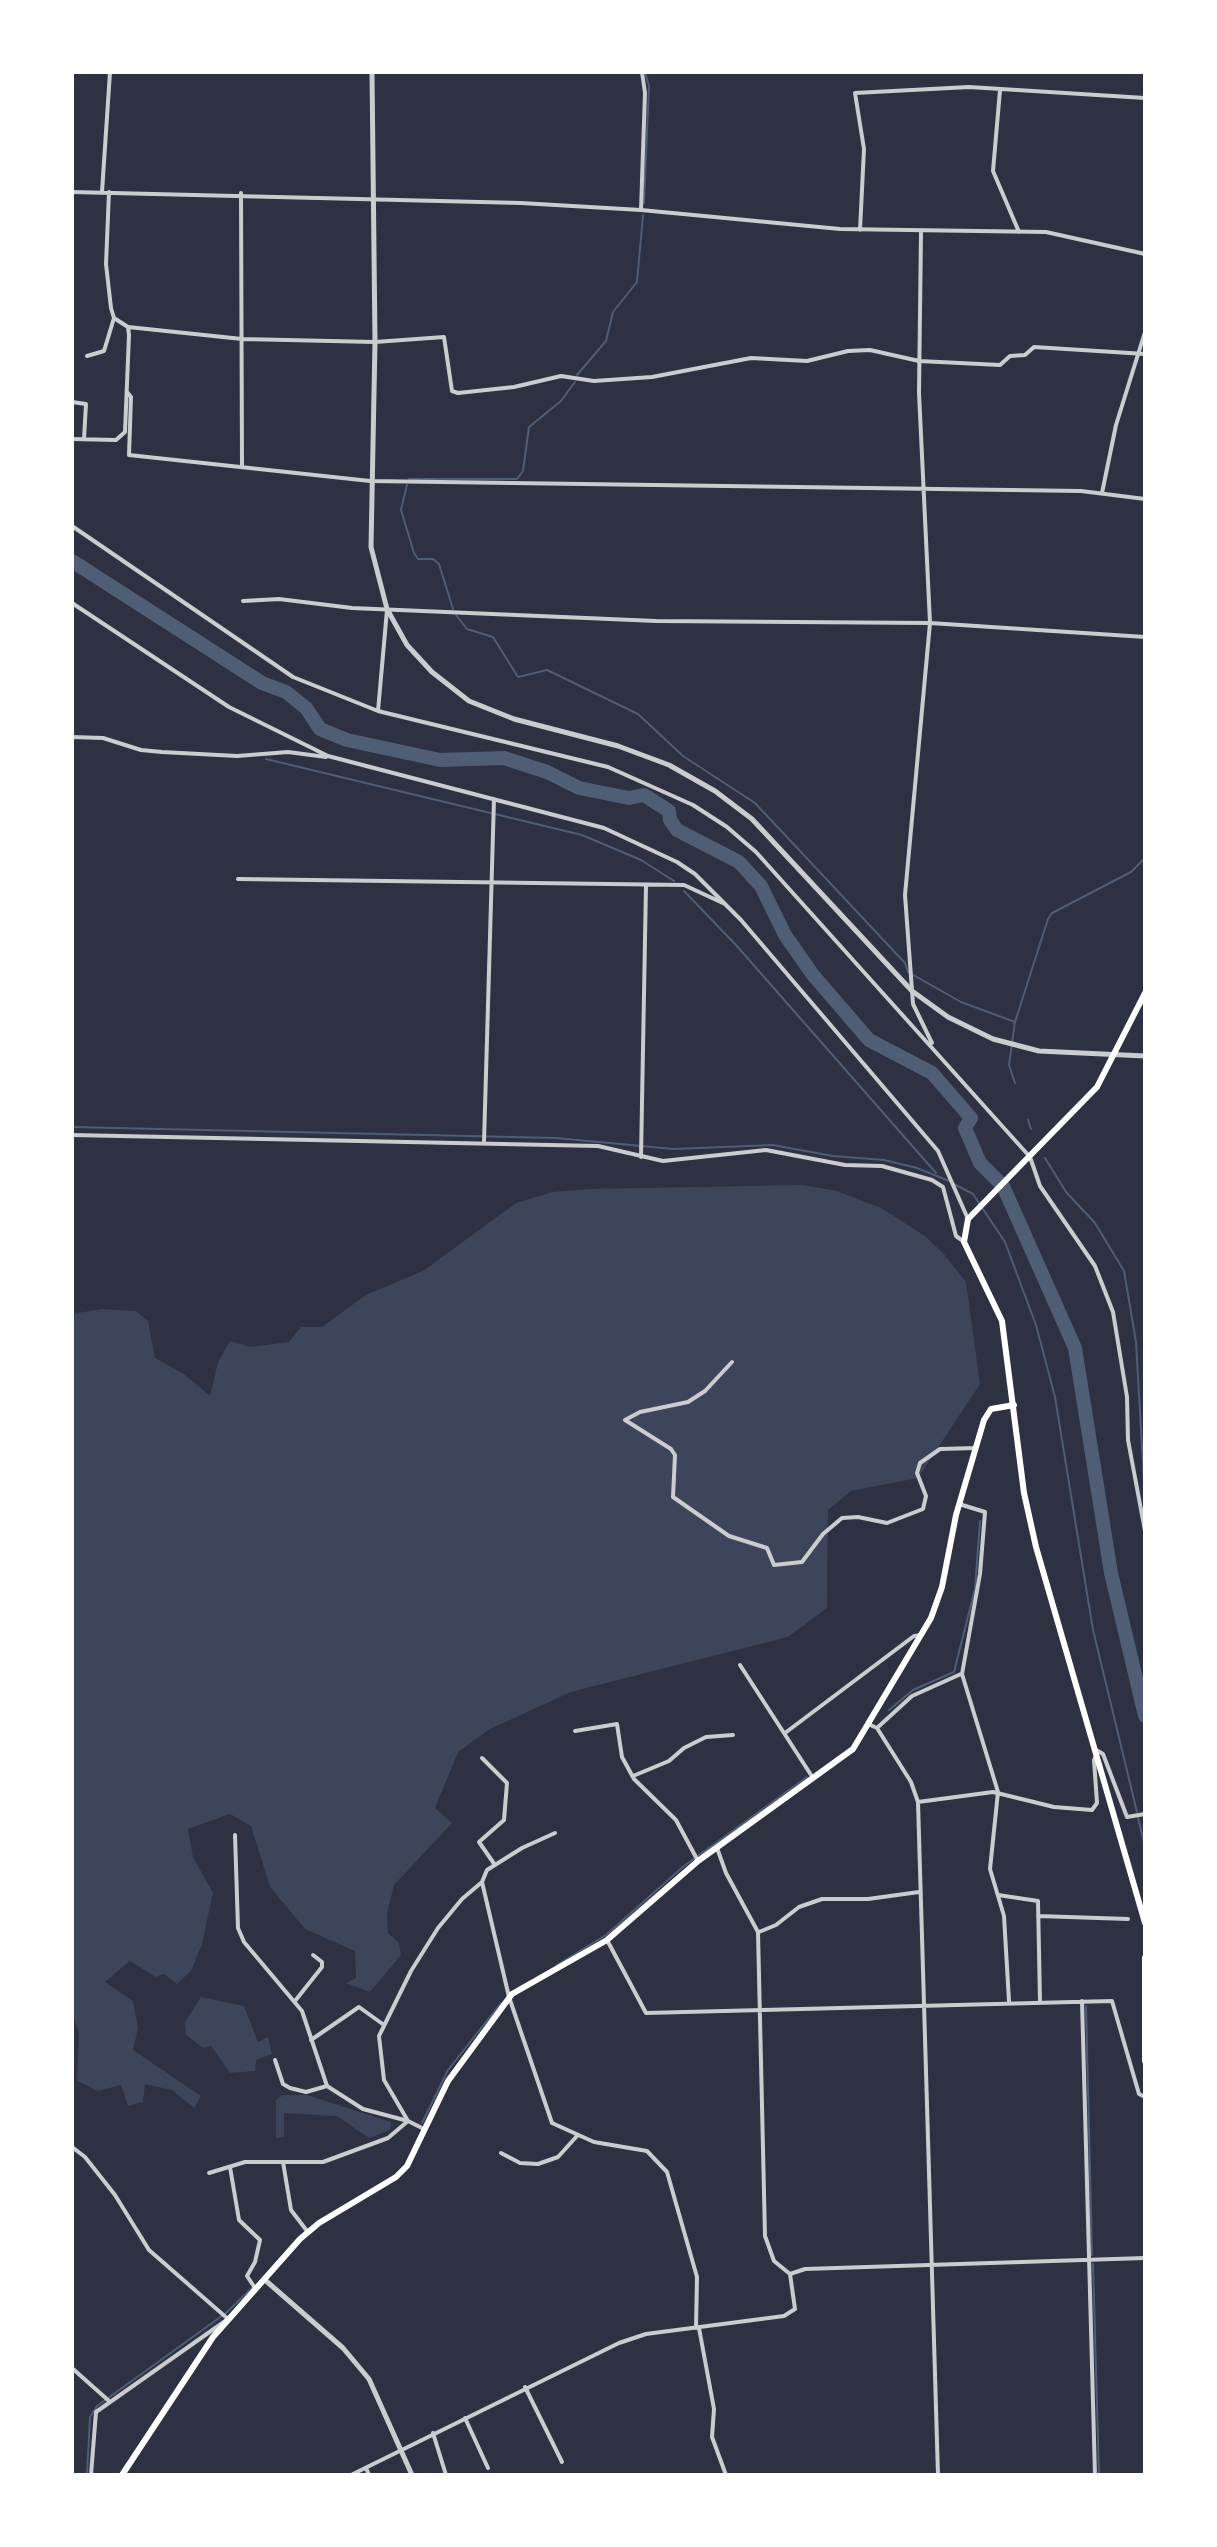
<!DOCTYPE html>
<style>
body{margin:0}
#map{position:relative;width:1217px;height:2547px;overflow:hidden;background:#2d3142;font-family:Spectral,serif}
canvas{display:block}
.frame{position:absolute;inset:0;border:74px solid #fff;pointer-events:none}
</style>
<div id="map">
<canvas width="1217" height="2547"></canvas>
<div class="frame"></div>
</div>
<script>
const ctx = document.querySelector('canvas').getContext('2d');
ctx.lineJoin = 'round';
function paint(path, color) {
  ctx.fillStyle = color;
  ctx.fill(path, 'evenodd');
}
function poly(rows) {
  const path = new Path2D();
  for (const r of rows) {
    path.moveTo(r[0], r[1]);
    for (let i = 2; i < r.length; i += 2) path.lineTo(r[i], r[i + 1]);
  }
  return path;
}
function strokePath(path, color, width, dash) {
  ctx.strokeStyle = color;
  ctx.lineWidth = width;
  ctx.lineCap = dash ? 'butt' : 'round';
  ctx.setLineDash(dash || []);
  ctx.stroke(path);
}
const green = poly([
 [802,1185,837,1191,881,1208,925,1236,944,1254,966,1282,980,1384,918,1478,851,1491,828,1510,827,1608,788,1637,571,1692,490,1729,458,1752,435,1808,452,1823,394,1885,387,1914,388,1933,399,1943,401,1955,370,1992,346,1983,356,1978,355,1951,305,1929,270,1887,251,1826,230,1814,188,1829,193,1857,213,1893,202,1944,191,1971,177,1984,164,1974,156,1977,130,1961,105,1982,133,2001,138,2028,133,2050,201,2096,194,2108,172,2090,145,2084,143,2102,128,2106,121,2085,98,2091,77,2081,79,2031,72,2015,72,1314,102,1309,136,1311,148,1321,155,1358,184,1374,210,1396,218,1362,230,1341,250,1347,289,1342,301,1327,322,1327,366,1295,423,1271,516,1203,553,1192,590,1189],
 [201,1997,244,2006,258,2042,268,2037,272,2054,256,2060,255,2071,230,2073,211,2046,203,2048,186,2035,185,2022],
 [283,2095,307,2095,391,2122,390,2130,369,2138,337,2116,284,2113,284,2137,276,2138,276,2100]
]);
const stream = poly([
 [644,203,649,86,645,72],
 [577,375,606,341,613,312,637,282,643,215],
 [409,479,517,479,523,471,529,427,561,401,575,382],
 [407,485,401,510,414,553,418,559,433,559,439,564,453,609],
 [456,615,467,629,493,637,518,677,547,670,638,714,683,756,755,803,905,963,908,972,961,1002,1015,1022],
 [266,759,582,835,641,860,674,881],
 [684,891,736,945,936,1173],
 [1015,1083,1009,1065,1015,1022,1048,919,1052,913,1131,872,1145,858],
 [1028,1120,1031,1129],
 [72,1127,556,1138,673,1149,773,1145,833,1156,884,1160,917,1168,949,1181],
 [1045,1158,1066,1192,1095,1223,1124,1271,1136,1342,1145,1499],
 [954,1184,973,1194,1005,1242,1036,1325,1055,1397,1093,1630,1137,1812],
 [889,1710,913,1690,954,1672,975,1589,980,1521],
 [1138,1818,1145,1846],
 [557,1965,606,1935,684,1866,807,1777],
 [1086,2006,1092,2255],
 [422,2123,448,2070,501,2003],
 [1093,2264,1099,2475],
 [87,2475,90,2417,97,2406,226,2313,254,2286]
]);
const river = poly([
 [72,561,262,683,286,692,306,708,320,729,347,740,440,760,504,758,547,772,579,788,629,798,644,795,669,811,670,820,677,830,739,862,761,886,785,935,813,975,869,1040,932,1073,971,1118,965,1128,980,1163,1003,1186,1075,1348,1111,1573,1145,1716]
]);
const minor = poly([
 [1000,90,993,171,1019,232],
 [72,192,521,203,641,210,840,229,1046,232,1145,254],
 [102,192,110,72],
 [241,193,242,466],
 [641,210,645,93,642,72],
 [860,230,864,149,855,93,969,87,1145,98],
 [921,232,919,393,930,623,905,895,913,1004,932,1043],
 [128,327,242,339,375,342,444,337,452,391,458,393,514,387,561,376,594,381,652,377,751,358,807,361,848,351,870,350,919,361,1000,365,1010,356,1025,355,1034,347,1145,354],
 [87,356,104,351,114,318],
 [127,392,131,397,129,455,370,481,1081,491,1145,499],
 [72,402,86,404,84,439],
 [72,439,116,440,125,432,129,335,128,327,114,318,111,308,106,264,109,192],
 [1102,493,1116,425,1145,332],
 [72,526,293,677,378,711,608,767,693,805,727,827,756,852,1030,1157,1040,1186,1095,1266,1113,1312,1127,1397,1128,1440,1145,1531],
 [243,601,279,599,352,608,656,621,930,623,1145,637],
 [72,603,229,707,328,756,604,828,677,862,695,874,741,920,938,1151,968,1219],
 [378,711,387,610],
 [72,737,103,738,141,750,162,752,237,756,288,752,326,757],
 [238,879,684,885,725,904],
 [72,1135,598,1146,663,1161,766,1150,845,1165,882,1166,932,1180,943,1187,956,1236,963,1241],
 [484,1142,494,799],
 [641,1157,646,885],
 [732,1362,705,1391,688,1402,640,1412,625,1420,671,1449,675,1455,673,1497,729,1536,767,1548,774,1565,802,1562,823,1534,842,1518,858,1517,887,1523,923,1509,926,1496,917,1473,920,1463,940,1449,976,1448],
 [959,1504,985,1512,980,1574,962,1674,998,1792,990,1869,1004,1916,1009,2001],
 [740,1665,813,1778],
 [868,1724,877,1728,911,1782,918,1802],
 [877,1728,912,1696,961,1674],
 [575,1731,617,1724,622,1757,634,1779,676,1820,698,1861],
 [785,1733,914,1636,921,1635],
 [482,1758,507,1783,504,1820,479,1842,495,1865],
 [633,1776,669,1761,684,1748,706,1737,733,1735],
 [235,1835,238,1928,244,1942,302,2011,327,2086,363,2109,408,2121,424,2129],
 [717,1848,726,1873,758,1932,765,2236,774,2261,790,2274],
 [482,1882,487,1870,522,1848,555,1833],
 [998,1895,1038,1901,1040,2001],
 [1038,1916,1128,1919],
 [759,1932,776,1925,799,1907,822,1899,868,1899,919,1892],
 [607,1940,646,2013,1112,2001,1139,2094,1145,2097],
 [295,2001,322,1967,322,1962,313,1955],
 [1082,2001,1095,2475],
 [311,2040,359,2007,384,2025],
 [72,2058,72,2060],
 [275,2060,283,2084,290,2088,306,2092,327,2086],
 [408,2121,384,2080,379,2036,411,1971,438,1928,462,1899,482,1882,509,1997,552,2123,594,2142,647,2151,667,2172,697,2277,696,2328],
 [72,2147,85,2157,115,2195,149,2250,228,2319,96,2412,91,2475],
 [501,2153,520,2163,538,2164,558,2157,577,2136],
 [283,2162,291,2210,307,2231],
 [230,2167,239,2220,260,2240,255,2262,247,2276,255,2288],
 [209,2173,245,2162,323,2162,388,2138,408,2121],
 [790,2274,805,2269,1145,2258],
 [699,2328,714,2409,712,2437,726,2475],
 [72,2368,109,2401],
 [525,2387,562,2462],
 [465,2418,488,2468],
 [433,2433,446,2475],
 [366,2468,369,2475],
 [351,2475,619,2343,646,2334,784,2316,795,2309,790,2274],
 [938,2475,918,1802,993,1792,1054,1807,1092,1810,1097,1803,1094,1760,1098,1751,1103,1754,1127,1817,1145,1814]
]);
const tertiary = poly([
 [372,72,375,342,371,547,387,609,407,645,432,672,469,701,514,719,618,746,669,765,715,791,752,819,912,991,948,1017,993,1039,1039,1051,1145,1056],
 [265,2280,343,2348,369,2379,412,2475]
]);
const secondary = poly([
 [1145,993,1097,1087,968,1219,964,1242,1002,1321,1024,1493,1036,1547,1145,1923],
 [1145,1958,1145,2061],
 [122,2475,213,2337,300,2239,319,2223,396,2177,407,2166,448,2081,512,1994,607,1940,698,1861,853,1749,931,1618,942,1587,956,1515,984,1420,991,1409,1014,1405]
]);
paint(green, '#3c4559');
strokePath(stream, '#4f5d75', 2);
strokePath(river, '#4f5d75', 14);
strokePath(minor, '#caccd0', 4);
strokePath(tertiary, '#caccd0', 5);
strokePath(secondary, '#fff', 6);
</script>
